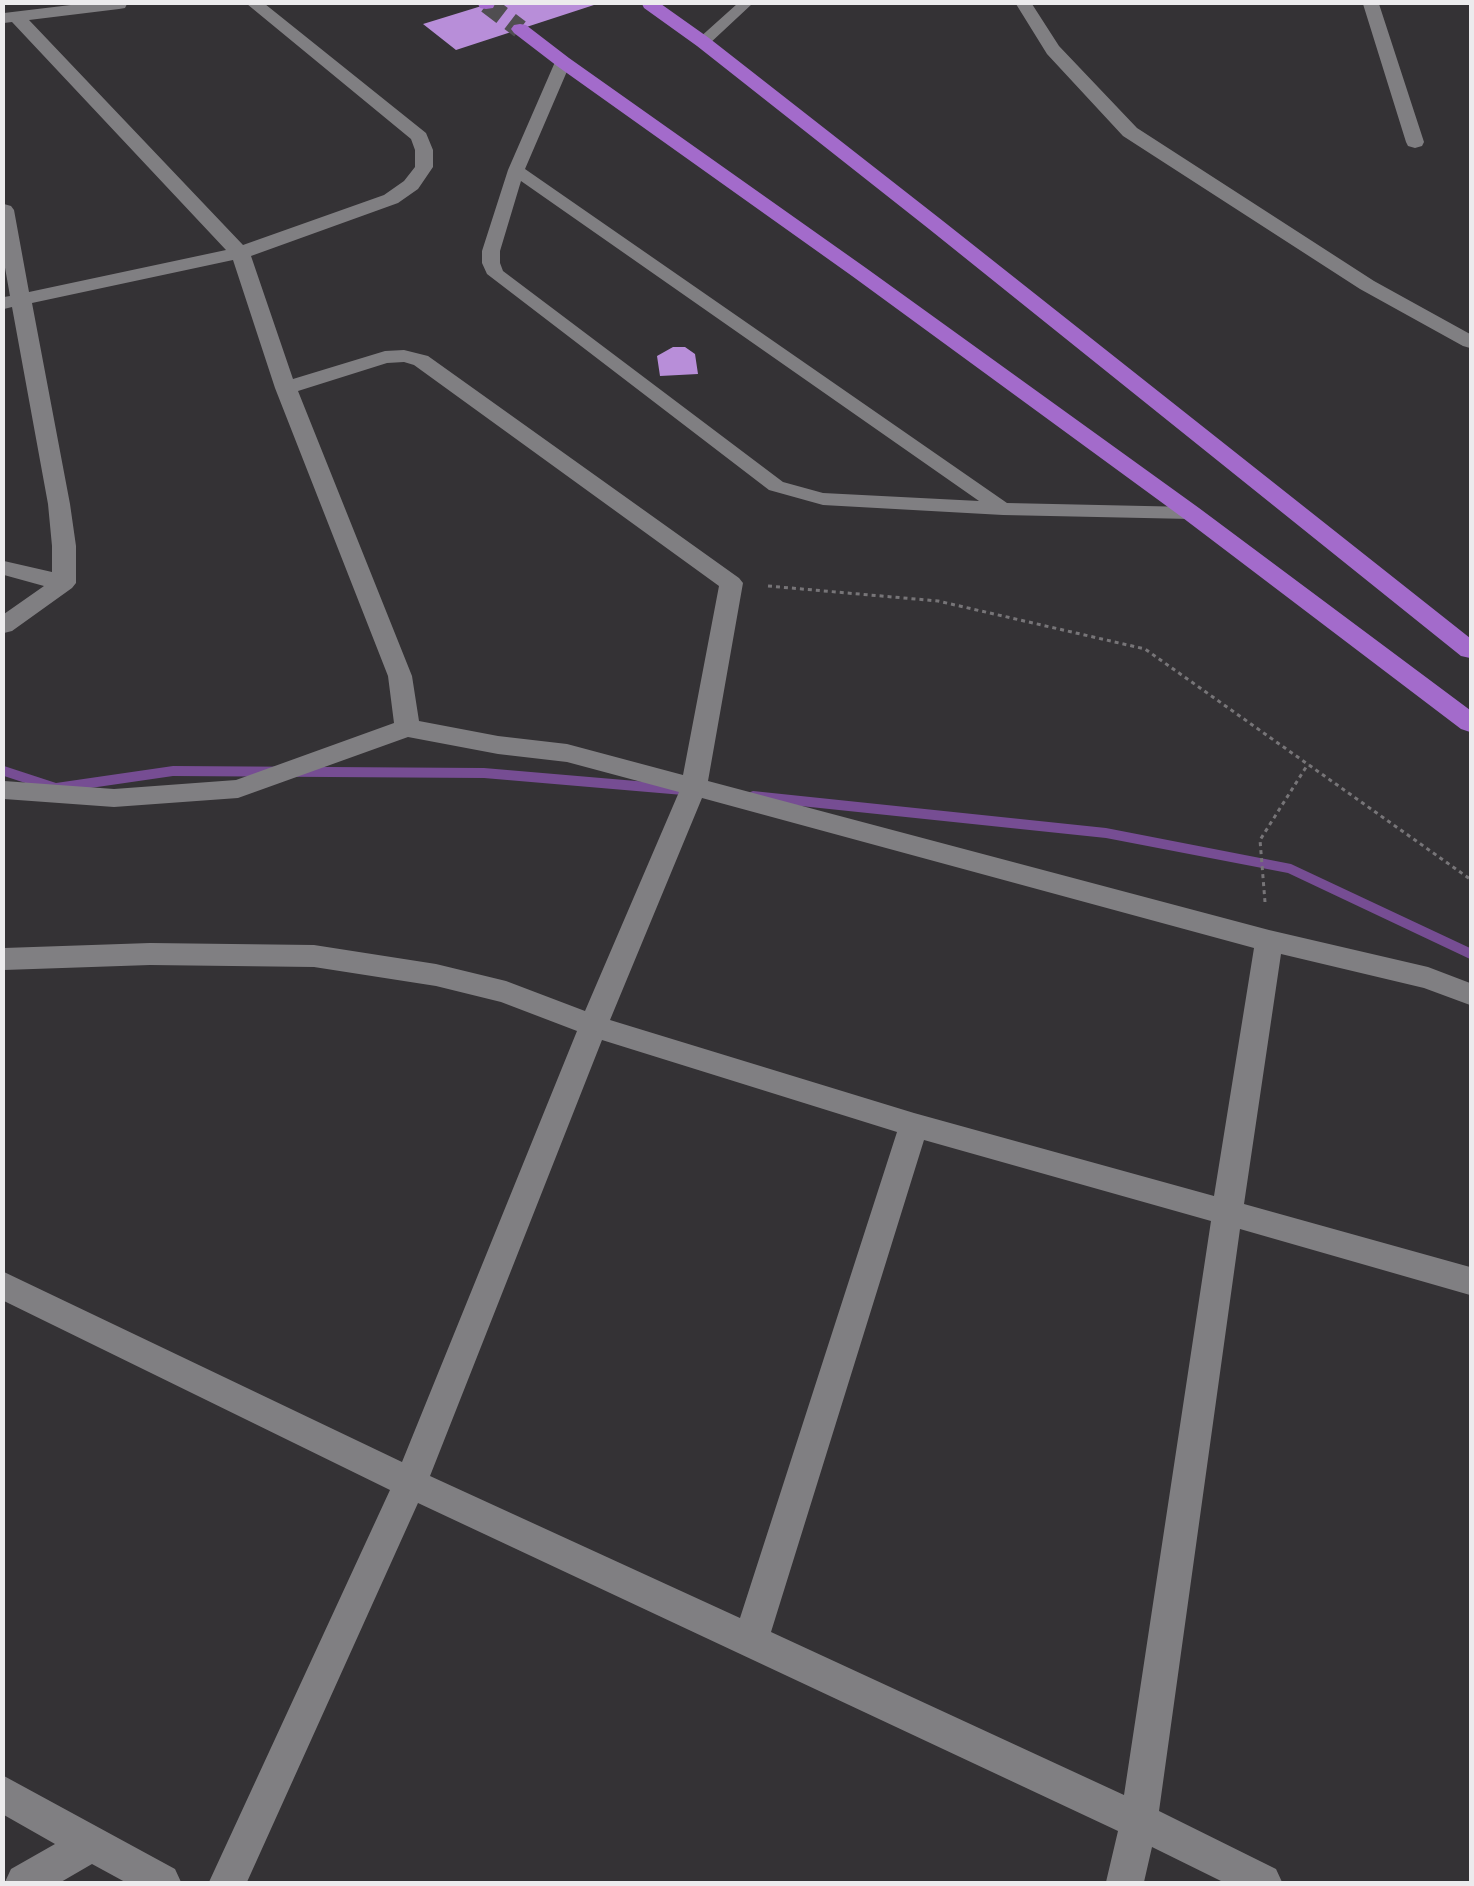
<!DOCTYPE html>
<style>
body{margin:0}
#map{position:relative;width:1474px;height:1886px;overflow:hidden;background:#343235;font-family:Arial,sans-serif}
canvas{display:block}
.frame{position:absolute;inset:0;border:5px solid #ecebed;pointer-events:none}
</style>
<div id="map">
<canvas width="1474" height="1886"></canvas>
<div class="frame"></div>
</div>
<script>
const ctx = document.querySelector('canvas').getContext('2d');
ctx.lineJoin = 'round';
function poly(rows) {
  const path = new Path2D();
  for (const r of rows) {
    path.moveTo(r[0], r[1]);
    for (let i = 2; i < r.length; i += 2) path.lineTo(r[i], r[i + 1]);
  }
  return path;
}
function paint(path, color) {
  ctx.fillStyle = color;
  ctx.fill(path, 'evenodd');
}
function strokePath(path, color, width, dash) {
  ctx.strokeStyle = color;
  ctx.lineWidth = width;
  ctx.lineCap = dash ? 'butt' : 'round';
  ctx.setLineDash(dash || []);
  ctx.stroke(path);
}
const stream = poly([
 [173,766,484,768,683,785,688,787,689,790,688,793,683,795,484,778,173,776,56,793,4,776,4,766,56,783,173,766],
 [753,791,1106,828,1291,864,1470,948,1470,959,1288,873,1106,838,753,801,748,799,747,796,748,793,753,791]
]);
const building = poly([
 [488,4,597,4,456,50,423,24],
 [673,347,685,347,695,354,698,374,660,376,657,356]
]);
const motorwayTunnel = poly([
 [487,4,520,29]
]);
const path = poly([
 [768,586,938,601,1145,649,1470,879],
 [1265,902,1260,840,1308,764]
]);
const service = poly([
 [737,4,752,4,708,45,698,45,695,42,698,39,737,4],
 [563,57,568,59,571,62,525,169,1007,503,1191,507,1198,509,1201,513,1198,517,1191,519,1003,515,823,505,769,490,487,274,482,263,482,251,508,170,555,62,558,59,563,57],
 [521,181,979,501,823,493,783,482,503,271,500,263,500,251,521,181]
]);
const minor = poly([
 [79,4,127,4,125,8,119,9,29,20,243,245,384,195,404,181,415,167,415,150,411,139,247,4,265,4,426,133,433,150,433,167,418,189,398,203,251,256,293,379,385,351,404,350,428,356,739,578,743,583,708,781,1269,930,1428,967,1470,983,1470,1005,1424,988,1281,954,1244,1204,1470,1267,1470,1295,1240,1229,1159,1811,1276,1869,1282,1882,1223,1882,1152,1847,1144,1882,1106,1882,1118,1831,418,1503,247,1882,209,1882,390,1490,4,1301,4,1272,402,1462,577,1031,501,1002,436,986,314,967,150,965,4,970,4,948,150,943,314,945,436,964,506,981,585,1011,679,792,567,762,498,754,408,737,238,798,114,807,4,799,4,781,114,789,236,780,394,723,388,676,275,388,233,260,32,303,70,504,76,546,76,583,72,588,12,631,4,633,4,614,44,586,4,575,4,561,52,572,52,546,48,504,12,307,4,309,4,297,10,296,4,262,4,204,11,206,14,210,29,292,226,250,12,22,4,23,4,13,79,4],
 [404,362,414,365,719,586,683,775,567,744,498,736,419,721,412,676,298,391,387,363,404,362],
 [702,798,1254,948,1214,1196,914,1113,610,1020,702,798],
 [602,1040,897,1132,740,1618,430,1476,602,1040],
 [924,1140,1211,1221,1124,1795,771,1632,924,1140],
 [1016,4,1032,4,1059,46,1137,128,1374,281,1470,334,1470,348,1463,346,1360,289,1123,136,1047,54,1016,4],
 [1363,4,1379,4,1424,142,1422,146,1415,148,1408,146,1406,142,1363,4],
 [4,1776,175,1869,181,1882,125,1882,92,1864,61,1882,5,1882,11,1869,55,1844,4,1815,4,1776]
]);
const motorway = poly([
 [478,4,495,4,493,8,486,9,480,8,478,4],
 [642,4,661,4,709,38,943,221,1470,638,1470,658,1461,656,929,229,697,46,644,8,642,4],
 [520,24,526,25,569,58,866,268,1199,508,1470,710,1470,732,1461,729,1183,518,852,276,557,66,514,33,511,29,514,25,520,24]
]);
paint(stream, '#764d93');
paint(building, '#b88ed9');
strokePath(motorwayTunnel, '#504e51', 19, [19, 10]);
strokePath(path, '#777578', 3, [4, 4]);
paint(service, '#807f82');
paint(minor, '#807f82');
paint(motorway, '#a36bcb');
</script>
